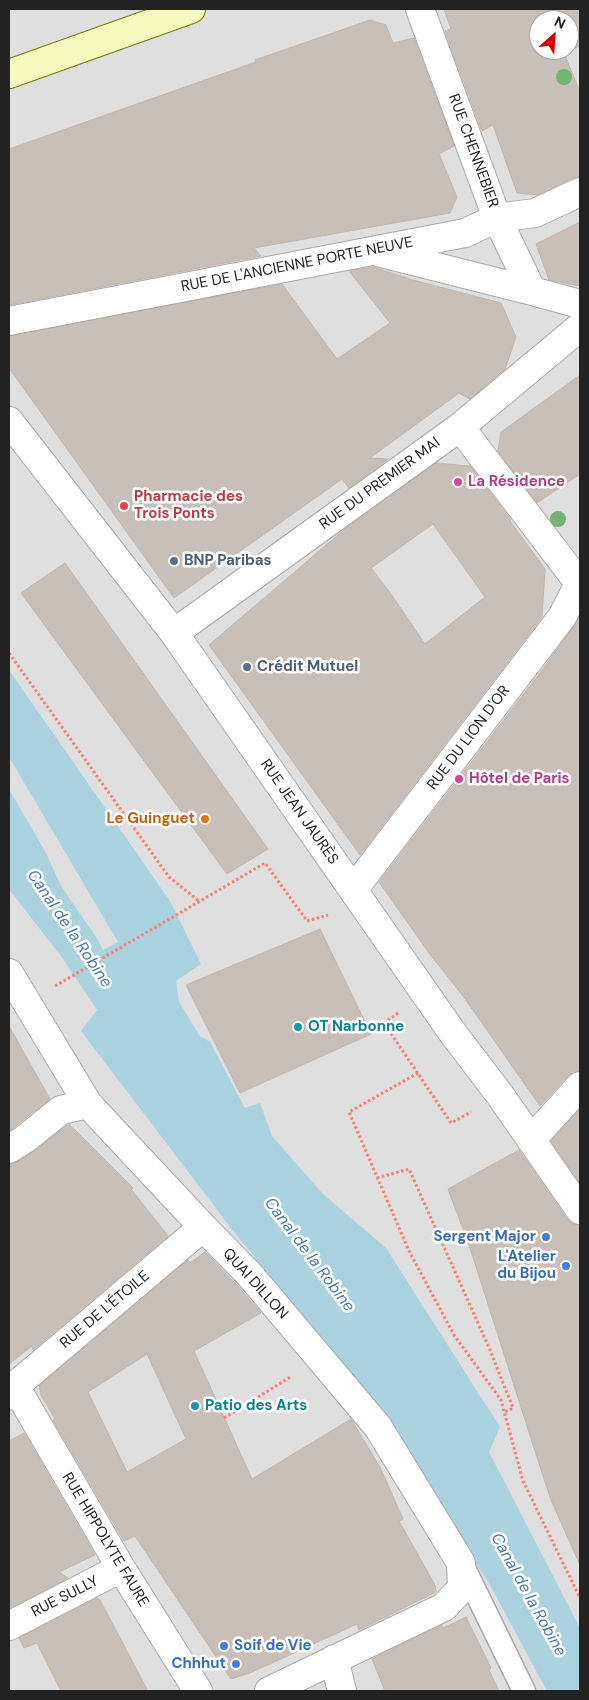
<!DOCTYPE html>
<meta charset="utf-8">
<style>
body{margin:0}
#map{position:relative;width:589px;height:1700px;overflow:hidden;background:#f2efe9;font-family:"DM Sans",sans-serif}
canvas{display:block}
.frame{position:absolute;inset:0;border:10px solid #222;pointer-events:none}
.north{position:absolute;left:529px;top:10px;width:50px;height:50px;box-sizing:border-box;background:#fff;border:1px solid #a7a7a7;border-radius:50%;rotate:26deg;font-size:14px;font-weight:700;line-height:20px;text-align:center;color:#222}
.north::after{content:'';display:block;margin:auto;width:18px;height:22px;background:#d40000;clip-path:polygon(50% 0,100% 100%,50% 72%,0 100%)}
</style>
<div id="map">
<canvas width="589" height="1700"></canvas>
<div class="frame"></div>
<div class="north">N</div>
</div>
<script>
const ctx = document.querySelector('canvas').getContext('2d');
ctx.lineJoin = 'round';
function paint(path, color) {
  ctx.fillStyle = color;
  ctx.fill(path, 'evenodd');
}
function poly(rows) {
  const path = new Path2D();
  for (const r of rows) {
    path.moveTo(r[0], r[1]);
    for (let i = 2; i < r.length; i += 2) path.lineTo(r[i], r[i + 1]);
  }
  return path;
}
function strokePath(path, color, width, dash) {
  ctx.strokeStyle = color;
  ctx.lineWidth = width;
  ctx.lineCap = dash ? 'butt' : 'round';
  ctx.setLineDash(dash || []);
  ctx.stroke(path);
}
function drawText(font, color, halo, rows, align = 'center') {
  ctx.font = font + ' "DM Sans",sans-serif';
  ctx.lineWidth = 5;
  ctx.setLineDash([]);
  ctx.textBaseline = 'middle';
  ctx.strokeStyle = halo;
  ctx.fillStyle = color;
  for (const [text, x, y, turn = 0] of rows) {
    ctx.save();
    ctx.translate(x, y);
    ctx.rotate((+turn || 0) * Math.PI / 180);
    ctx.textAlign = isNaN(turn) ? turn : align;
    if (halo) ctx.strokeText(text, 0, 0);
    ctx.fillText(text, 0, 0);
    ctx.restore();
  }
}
const residential = poly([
 [9,9,580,9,580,1691,9,1691],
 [539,20,569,20,569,50,539,50]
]);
const water = poly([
 [9,670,170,901,201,964,176,981,179,1002,200,1036,210,1042,245,1108,260,1103,272,1136,323,1194,386,1248,500,1427,489,1452,580,1628,580,1691,547,1691,491,1587,379,1409,234,1232,81,1031,97,1010,63,959,9,889,9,789,46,853,61,886,96,937,103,950,118,942,9,757]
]);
const building = poly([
 [444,9,580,9,580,46,564,53,580,92,580,177,573,178,537,195,517,193,493,125,482,131,445,31,451,29,444,9],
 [539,20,569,20,569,50,539,50,539,20],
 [370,20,386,25,393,43,414,38,454,146,439,154,457,197,450,213,254,248,261,256,9,305,9,149,256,62,255,60,370,20],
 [580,222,580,286,549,280,536,244,580,222],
 [373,267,413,280,501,303,516,337,505,369,470,399,459,393,370,458,388,459,349,488,342,479,174,598,9,368,9,336,282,284,337,359,390,323,349,271,373,267],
 [580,375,580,474,537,503,498,451,501,432,580,375],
 [436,463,470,466,511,520,510,521,545,569,542,617,360,855,209,645,345,529,436,463],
 [433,524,485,597,425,644,391,594,371,568,433,524],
 [65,563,268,849,227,874,21,593,65,563],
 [580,616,580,1071,575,1071,568,1076,540,1106,463,996,429,953,379,882,539,674,574,626,580,616],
 [320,929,371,1034,240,1093,186,985,320,929],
 [9,1026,50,1099,9,1131,9,1026],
 [580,1109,580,1183,551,1141,580,1109],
 [69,1124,133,1188,131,1189,168,1236,33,1350,32,1346,9,1364,9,1164,17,1162,33,1152,69,1124],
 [519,1150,567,1219,573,1224,580,1225,580,1565,551,1500,544,1479,469,1245,448,1189,519,1150],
 [205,1252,237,1285,261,1313,194,1351,252,1479,351,1419,380,1467,403,1519,399,1521,435,1585,436,1592,359,1630,357,1624,250,1673,231,1679,135,1536,124,1541,53,1420,55,1419,41,1395,39,1386,188,1260,190,1263,205,1252],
 [147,1354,186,1439,127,1472,88,1392,147,1354],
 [24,1433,95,1555,59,1572,68,1578,9,1609,9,1441,24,1433],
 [97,1598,100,1600,148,1691,61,1691,37,1643,24,1648,19,1638,97,1598],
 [466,1617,491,1668,489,1670,499,1691,385,1691,372,1659,442,1625,443,1628,466,1617]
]);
const path = poly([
 [9,653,169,877,199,901],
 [55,986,265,863,307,921,328,915],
 [398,1013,384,1023,451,1123,471,1112],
 [418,1073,349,1112,409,1251,454,1335,501,1400,523,1481,580,1598],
 [377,1178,409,1169,490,1350,513,1408,505,1412],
 [224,1418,292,1376]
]);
const lane = poly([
 [462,1564,524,1691]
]);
const street = poly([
 [420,9,497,218,532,291,580,304],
 [381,253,532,291],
 [9,321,465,233,497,218,535,213,580,192],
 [9,421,174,633,452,1032,500,1095,580,1210],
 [460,427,579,583],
 [174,633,460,427,580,327],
 [353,890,562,617,580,582],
 [9,973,88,1104,203,1227,249,1274,378,1427,461,1563,462,1588,444,1607,269,1691],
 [531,1140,580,1086],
 [9,1149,25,1139,61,1110,88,1104],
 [15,1386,121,1568,198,1691],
 [9,1396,15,1386,203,1227],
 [9,1626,121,1568],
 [334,1659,342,1691]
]);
const secondary = poly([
 [9,74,191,9]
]);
const trees = [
 [564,77],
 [558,519]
];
const markers = [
 [458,482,5,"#d1479c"],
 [124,506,5,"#e0444e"],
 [174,561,5,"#5c6f8a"],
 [247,667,5,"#5c6f8a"],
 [459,779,5,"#d1479c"],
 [205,819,5,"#e8710a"],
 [298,1027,5,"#0f9aa8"],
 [546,1237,5,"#3f7fe0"],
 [566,1266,5,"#3f7fe0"],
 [195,1406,5,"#0f9aa8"],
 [224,1646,5,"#3f7fe0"],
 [236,1664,5,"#3f7fe0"]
];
const streetNames = [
 ["RUE CHENNEBIER",473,151,70],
 ["RUE DE L'ANCIENNE PORTE NEUVE",297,265,-11],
 ["RUE DU PREMIER MAI",380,484,-36],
 ["RUE DU LION D'OR",469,738,-53],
 ["RUE JEAN JAURÈS",299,812,55],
 ["QUAI DILLON",255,1284,48],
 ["RUE DE L'ÉTOILE",105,1310,-40],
 ["RUE HIPPOLYTE FAURE",105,1540,59],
 ["RUE SULLY",65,1597,-27]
];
const hotelNames = [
 ["La Résidence",468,482],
 ["Hôtel de Paris",469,779]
];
const healthNames = [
 ["Pharmacie des",134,497],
 ["Trois Ponts",134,514]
];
const serviceNames = [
 ["BNP Paribas",184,561],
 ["Crédit Mutuel",257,667]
];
const foodNames = [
 ["Le Guinguet",195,819]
];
const cultureNames = [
 ["OT Narbonne",308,1027],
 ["Patio des Arts",205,1406]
];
const shopNames = [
 ["Sergent Major",536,1237],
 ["L'Atelier",556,1257],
 ["du Bijou",556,1274],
 ["Soif de Vie",234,1646,"left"],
 ["Chhhut",226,1664]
];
const waterNames = [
 ["Canal de la Robine",69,929,56],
 ["Canal de la Robine",309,1255,53],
 ["Canal de la Robine",528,1595,61]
];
paint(residential, '#e0dfdf');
paint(water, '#aad3df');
paint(building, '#c7bfb8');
strokePath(building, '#c4b6ab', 1);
strokePath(lane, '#a9a9a9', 25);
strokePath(street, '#a9a9a9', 30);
strokePath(secondary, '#707d05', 30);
strokePath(path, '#fa8072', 3, [2.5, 2.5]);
strokePath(lane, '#fff', 22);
strokePath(street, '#fff', 28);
strokePath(secondary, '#f7fabf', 28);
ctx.fillStyle = '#74b475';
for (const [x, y] of trees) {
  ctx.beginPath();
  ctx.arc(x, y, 8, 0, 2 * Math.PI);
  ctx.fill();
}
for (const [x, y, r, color] of markers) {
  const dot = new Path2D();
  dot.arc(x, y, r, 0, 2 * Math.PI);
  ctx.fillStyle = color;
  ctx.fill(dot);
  strokePath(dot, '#fff', 2);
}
drawText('15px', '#222', '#fff', streetNames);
drawText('bold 15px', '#b23c85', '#fff', hotelNames, 'left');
drawText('bold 15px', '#be3a42', '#fff', healthNames, 'left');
drawText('bold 15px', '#4e5e75', '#fff', serviceNames, 'left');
drawText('bold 15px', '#c56008', '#fff', foodNames, 'right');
drawText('bold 15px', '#0d838f', '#fff', cultureNames, 'left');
drawText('bold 15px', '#366cbe', '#fff', shopNames, 'right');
drawText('italic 16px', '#4a7aab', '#fff', waterNames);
</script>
